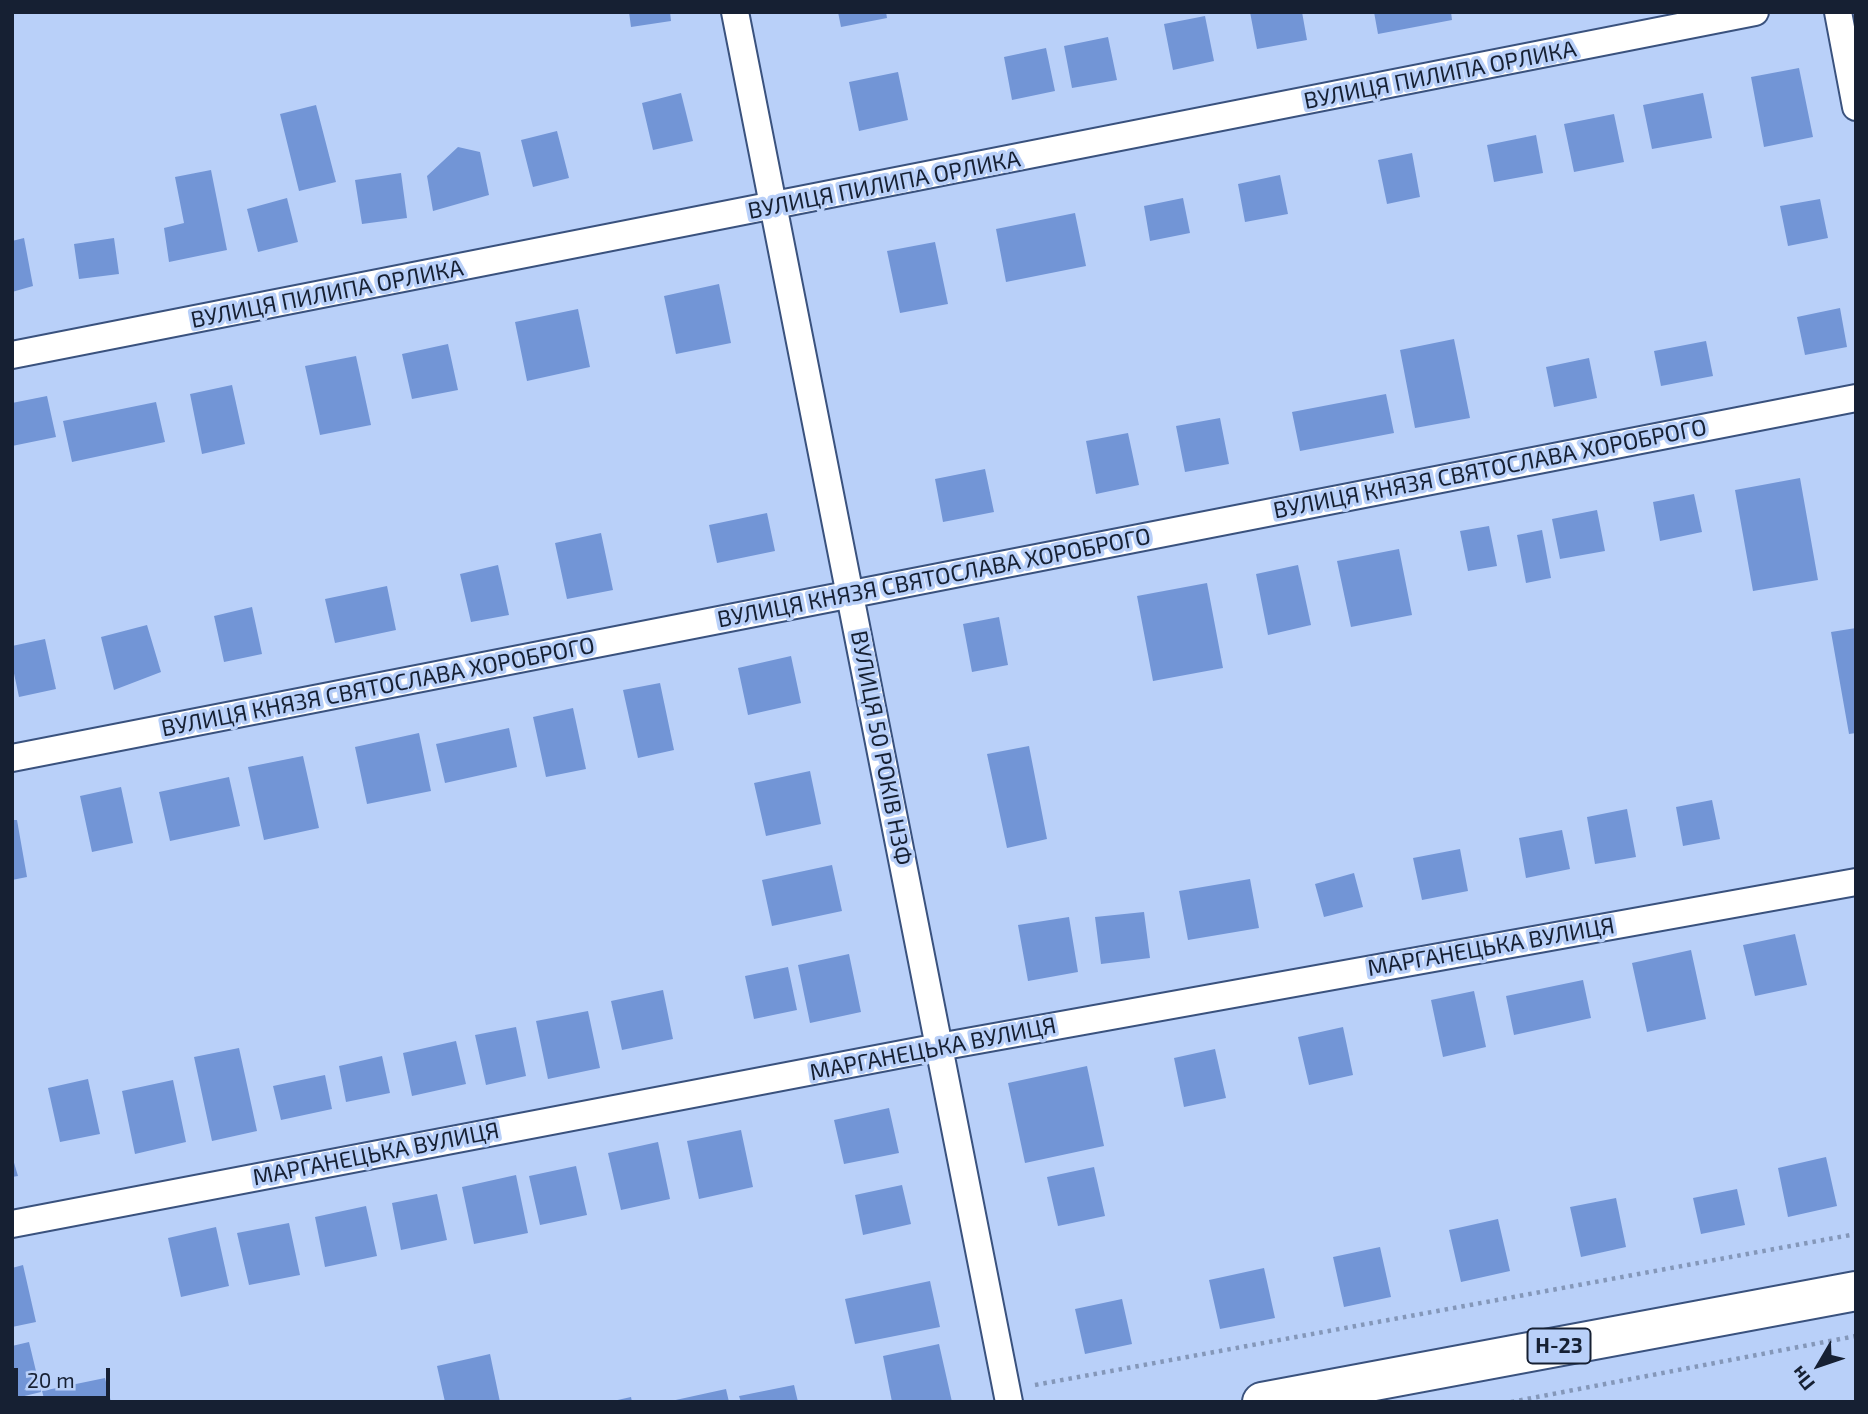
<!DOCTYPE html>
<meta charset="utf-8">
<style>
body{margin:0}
#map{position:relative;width:1868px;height:1414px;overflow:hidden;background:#b9d0f9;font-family:"Exo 2",sans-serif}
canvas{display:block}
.frame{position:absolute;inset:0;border:14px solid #162033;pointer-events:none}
.north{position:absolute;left:1784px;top:1330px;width:70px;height:70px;-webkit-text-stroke:5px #b9d0f9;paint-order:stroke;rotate:231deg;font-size:19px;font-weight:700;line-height:28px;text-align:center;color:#162033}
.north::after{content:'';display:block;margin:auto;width:24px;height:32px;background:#162033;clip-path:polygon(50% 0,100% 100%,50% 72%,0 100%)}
.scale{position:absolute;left:14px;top:1368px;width:96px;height:32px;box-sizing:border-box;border:4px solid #162033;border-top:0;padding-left:9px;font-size:21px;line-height:24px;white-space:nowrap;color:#162033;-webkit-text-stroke:5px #b9d0f9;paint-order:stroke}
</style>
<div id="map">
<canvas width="1868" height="1414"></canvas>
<div class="frame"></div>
<div class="north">Пн</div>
<div class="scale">20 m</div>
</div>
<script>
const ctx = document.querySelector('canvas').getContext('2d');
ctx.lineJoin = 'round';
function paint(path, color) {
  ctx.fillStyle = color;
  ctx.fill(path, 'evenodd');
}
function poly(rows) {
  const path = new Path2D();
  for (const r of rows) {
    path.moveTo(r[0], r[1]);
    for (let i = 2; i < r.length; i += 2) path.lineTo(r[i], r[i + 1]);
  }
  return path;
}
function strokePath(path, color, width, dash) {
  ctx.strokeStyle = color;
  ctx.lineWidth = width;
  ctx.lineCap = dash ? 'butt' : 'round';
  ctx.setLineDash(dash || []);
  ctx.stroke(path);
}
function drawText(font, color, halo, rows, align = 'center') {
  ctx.font = font + ' "Exo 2",sans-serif';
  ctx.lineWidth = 7;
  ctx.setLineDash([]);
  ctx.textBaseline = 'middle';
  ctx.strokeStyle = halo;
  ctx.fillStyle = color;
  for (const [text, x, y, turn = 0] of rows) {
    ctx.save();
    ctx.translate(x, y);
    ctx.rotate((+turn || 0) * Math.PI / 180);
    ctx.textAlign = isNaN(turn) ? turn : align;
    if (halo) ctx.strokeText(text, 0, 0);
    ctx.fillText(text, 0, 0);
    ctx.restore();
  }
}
const building = poly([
 [629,12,670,12,671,21,631,27],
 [838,12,886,12,887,18,841,27],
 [1250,12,1302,12,1307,40,1257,49],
 [1374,12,1451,12,1452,20,1378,34],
 [1205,16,1214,61,1173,70,1164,24],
 [1108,37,1117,80,1072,88,1064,46],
 [1046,48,1055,91,1012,100,1004,57],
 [1799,68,1813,137,1764,147,1751,77],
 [898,72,908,120,859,131,849,82],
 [681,93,693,141,653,150,642,103],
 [1703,93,1712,138,1652,149,1643,105],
 [316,105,336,182,299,191,280,114],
 [1614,114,1624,162,1574,172,1564,124],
 [557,131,569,178,533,187,521,140],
 [1536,135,1543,173,1494,182,1487,145],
 [458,147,480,152,489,195,433,211,427,176],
 [1412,153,1420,197,1387,204,1378,160],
 [211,170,227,250,169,262,164,228,184,223,175,177],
 [401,173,407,218,362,224,355,180],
 [1280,175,1288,214,1245,222,1238,184],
 [287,198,298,242,258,252,247,209],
 [1183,198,1190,233,1150,241,1144,206],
 [1820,199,1828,238,1788,246,1780,206],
 [1075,213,1086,266,1006,282,996,229],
 [24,238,33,286,12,292,12,241],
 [114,238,119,274,79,279,74,244],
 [935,242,948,304,900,313,887,251],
 [719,284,731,343,676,354,664,296],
 [1840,308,1847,347,1805,355,1797,317],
 [578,309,590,367,527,381,515,322],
 [1454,339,1470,418,1415,428,1400,350],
 [1706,341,1713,376,1661,386,1654,351],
 [448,344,458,390,412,399,402,354],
 [356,356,371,425,320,435,305,366],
 [1589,358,1597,398,1554,407,1546,367],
 [232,385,245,444,202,454,190,394],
 [1386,394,1394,433,1300,451,1292,412],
 [47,396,56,437,12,446,12,403],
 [156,402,165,442,72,462,63,421],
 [1220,418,1229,464,1185,472,1176,426],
 [1128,433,1139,485,1096,494,1086,441],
 [985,469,994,512,943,522,935,479],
 [1800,478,1818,580,1753,591,1735,490],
 [1694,494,1702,532,1660,541,1653,502],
 [1597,510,1605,551,1560,559,1552,519],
 [767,513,775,551,717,563,709,525],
 [1489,526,1497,566,1468,571,1460,531],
 [1542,530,1551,578,1526,583,1517,535],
 [601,533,613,590,567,599,555,543],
 [1399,549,1412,615,1351,627,1337,561],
 [498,565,509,615,471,622,460,574],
 [1298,565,1311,625,1268,635,1256,574],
 [1207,583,1223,668,1153,681,1137,596],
 [387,586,396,630,335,643,325,599],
 [252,607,262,654,224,662,214,616],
 [999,617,1008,665,972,672,963,624],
 [147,625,161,672,114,690,101,637],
 [1856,628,1856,733,1849,734,1831,632],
 [45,639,56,689,19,697,12,664,12,646],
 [791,656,801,703,748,715,738,668],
 [660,683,674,750,638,758,623,690],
 [573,708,586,769,546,777,533,717],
 [509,728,517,767,445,783,436,744],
 [419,733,431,791,367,804,355,747],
 [1029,746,1047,839,1007,848,987,754],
 [303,756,319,828,264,840,248,767],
 [810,771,821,824,766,836,754,783],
 [229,777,240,826,170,841,159,792],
 [121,787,133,843,92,852,80,796],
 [1712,800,1720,839,1683,846,1676,807],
 [1627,809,1636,857,1595,864,1587,817],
 [12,820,17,820,27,877,12,880],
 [1562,830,1570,869,1526,878,1519,838],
 [1460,849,1468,891,1422,900,1413,858],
 [832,865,842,911,772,926,762,880],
 [1354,873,1363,907,1324,917,1315,884],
 [1250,879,1259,928,1188,940,1179,891],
 [1144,912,1150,958,1101,964,1095,917],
 [1069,917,1078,972,1028,981,1018,925],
 [1795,934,1807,985,1755,996,1743,945],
 [1691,950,1706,1019,1647,1032,1632,963],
 [849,954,861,1012,810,1023,798,965],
 [788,967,797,1010,754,1019,745,976],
 [1583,980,1591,1018,1514,1035,1506,996],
 [663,990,673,1039,622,1050,611,1001],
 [1474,991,1486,1047,1443,1057,1431,1000],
 [588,1011,600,1068,548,1079,536,1021],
 [516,1027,526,1076,486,1085,475,1035],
 [1343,1027,1353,1075,1309,1085,1298,1037],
 [456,1041,466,1084,412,1096,403,1053],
 [239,1048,257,1131,212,1141,194,1057],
 [1215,1049,1226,1098,1184,1107,1174,1058],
 [382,1056,390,1093,346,1102,339,1066],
 [1087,1066,1104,1146,1025,1163,1008,1083],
 [325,1075,332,1109,281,1120,273,1086],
 [88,1079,100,1134,60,1142,48,1088],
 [173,1080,186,1142,135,1154,122,1091],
 [889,1108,899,1153,844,1164,834,1120],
 [741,1130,753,1187,699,1199,687,1141],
 [658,1142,670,1199,621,1210,608,1153],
 [12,1156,18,1176,12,1177],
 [1826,1157,1837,1206,1788,1217,1778,1168],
 [576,1166,587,1215,540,1225,529,1176],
 [1094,1167,1105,1216,1058,1226,1047,1177],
 [516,1175,528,1233,474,1244,462,1187],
 [902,1185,911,1224,863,1235,855,1195],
 [1737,1189,1745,1225,1701,1234,1693,1198],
 [437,1194,447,1240,401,1250,392,1203],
 [1616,1198,1626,1247,1581,1257,1570,1207],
 [366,1206,377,1256,325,1267,315,1217],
 [1498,1219,1510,1271,1461,1282,1449,1230],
 [289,1223,300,1275,249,1285,237,1233],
 [216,1227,229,1286,181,1297,168,1238],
 [1380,1247,1391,1297,1344,1307,1333,1257],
 [23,1265,36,1322,12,1327,12,1268],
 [1264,1268,1275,1318,1220,1329,1209,1280],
 [930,1281,940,1327,855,1344,845,1299],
 [1122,1299,1132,1344,1085,1354,1075,1309],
 [29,1342,41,1392,12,1399,12,1346],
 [939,1344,952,1402,892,1402,883,1356],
 [490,1354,500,1402,445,1402,437,1366],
 [105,1378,111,1402,45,1402,42,1391],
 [794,1385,798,1402,741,1402,739,1396],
 [726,1389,729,1402,671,1402,671,1401],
 [631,1397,632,1402,613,1402,613,1401]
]);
const path = poly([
 [1035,1385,1856,1234],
 [1511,1402,1856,1336]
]);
const minor = poly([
 [735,12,1009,1402],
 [1838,12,1856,107],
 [12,355,1755,12],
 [12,758,1856,398],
 [12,1224,939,1047,1856,882]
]);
const primary = poly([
 [1262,1402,1856,1291]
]);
const shields = [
 [1559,1346,63]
];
const shieldNames = [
 ["Н-23",1559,1346]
];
const streetNames = [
 ["ВУЛИЦЯ ПИЛИПА ОРЛИКА",1440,75,-11],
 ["ВУЛИЦЯ ПИЛИПА ОРЛИКА",884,185,-11],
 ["ВУЛИЦЯ ПИЛИПА ОРЛИКА",327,294,-11],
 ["ВУЛИЦЯ КНЯЗЯ СВЯТОСЛАВА ХОРОБРОГО",1490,469,-11],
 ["ВУЛИЦЯ КНЯЗЯ СВЯТОСЛАВА ХОРОБРОГО",934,578,-11],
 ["ВУЛИЦЯ КНЯЗЯ СВЯТОСЛАВА ХОРОБРОГО",378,687,-11],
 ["ВУЛИЦЯ 50 РОКІВ НЗФ",881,748,79],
 ["МАРГАНЕЦЬКА ВУЛИЦЯ",1491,947,-10],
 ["МАРГАНЕЦЬКА ВУЛИЦЯ",933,1049,-11],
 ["МАРГАНЕЦЬКА ВУЛИЦЯ",376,1154,-11]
];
paint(building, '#7295d6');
strokePath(minor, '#3a527e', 30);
strokePath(primary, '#3a527e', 42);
strokePath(path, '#8497b9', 4.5, [3.5, 5]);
strokePath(minor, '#fff', 26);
strokePath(primary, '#fff', 38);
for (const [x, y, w] of shields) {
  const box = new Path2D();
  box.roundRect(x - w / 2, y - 17.5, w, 35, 5);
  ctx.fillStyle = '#b9d0f9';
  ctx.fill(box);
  strokePath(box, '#162033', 2);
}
drawText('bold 21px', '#162033', null, shieldNames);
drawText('23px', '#162033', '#b9d0f9', streetNames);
</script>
